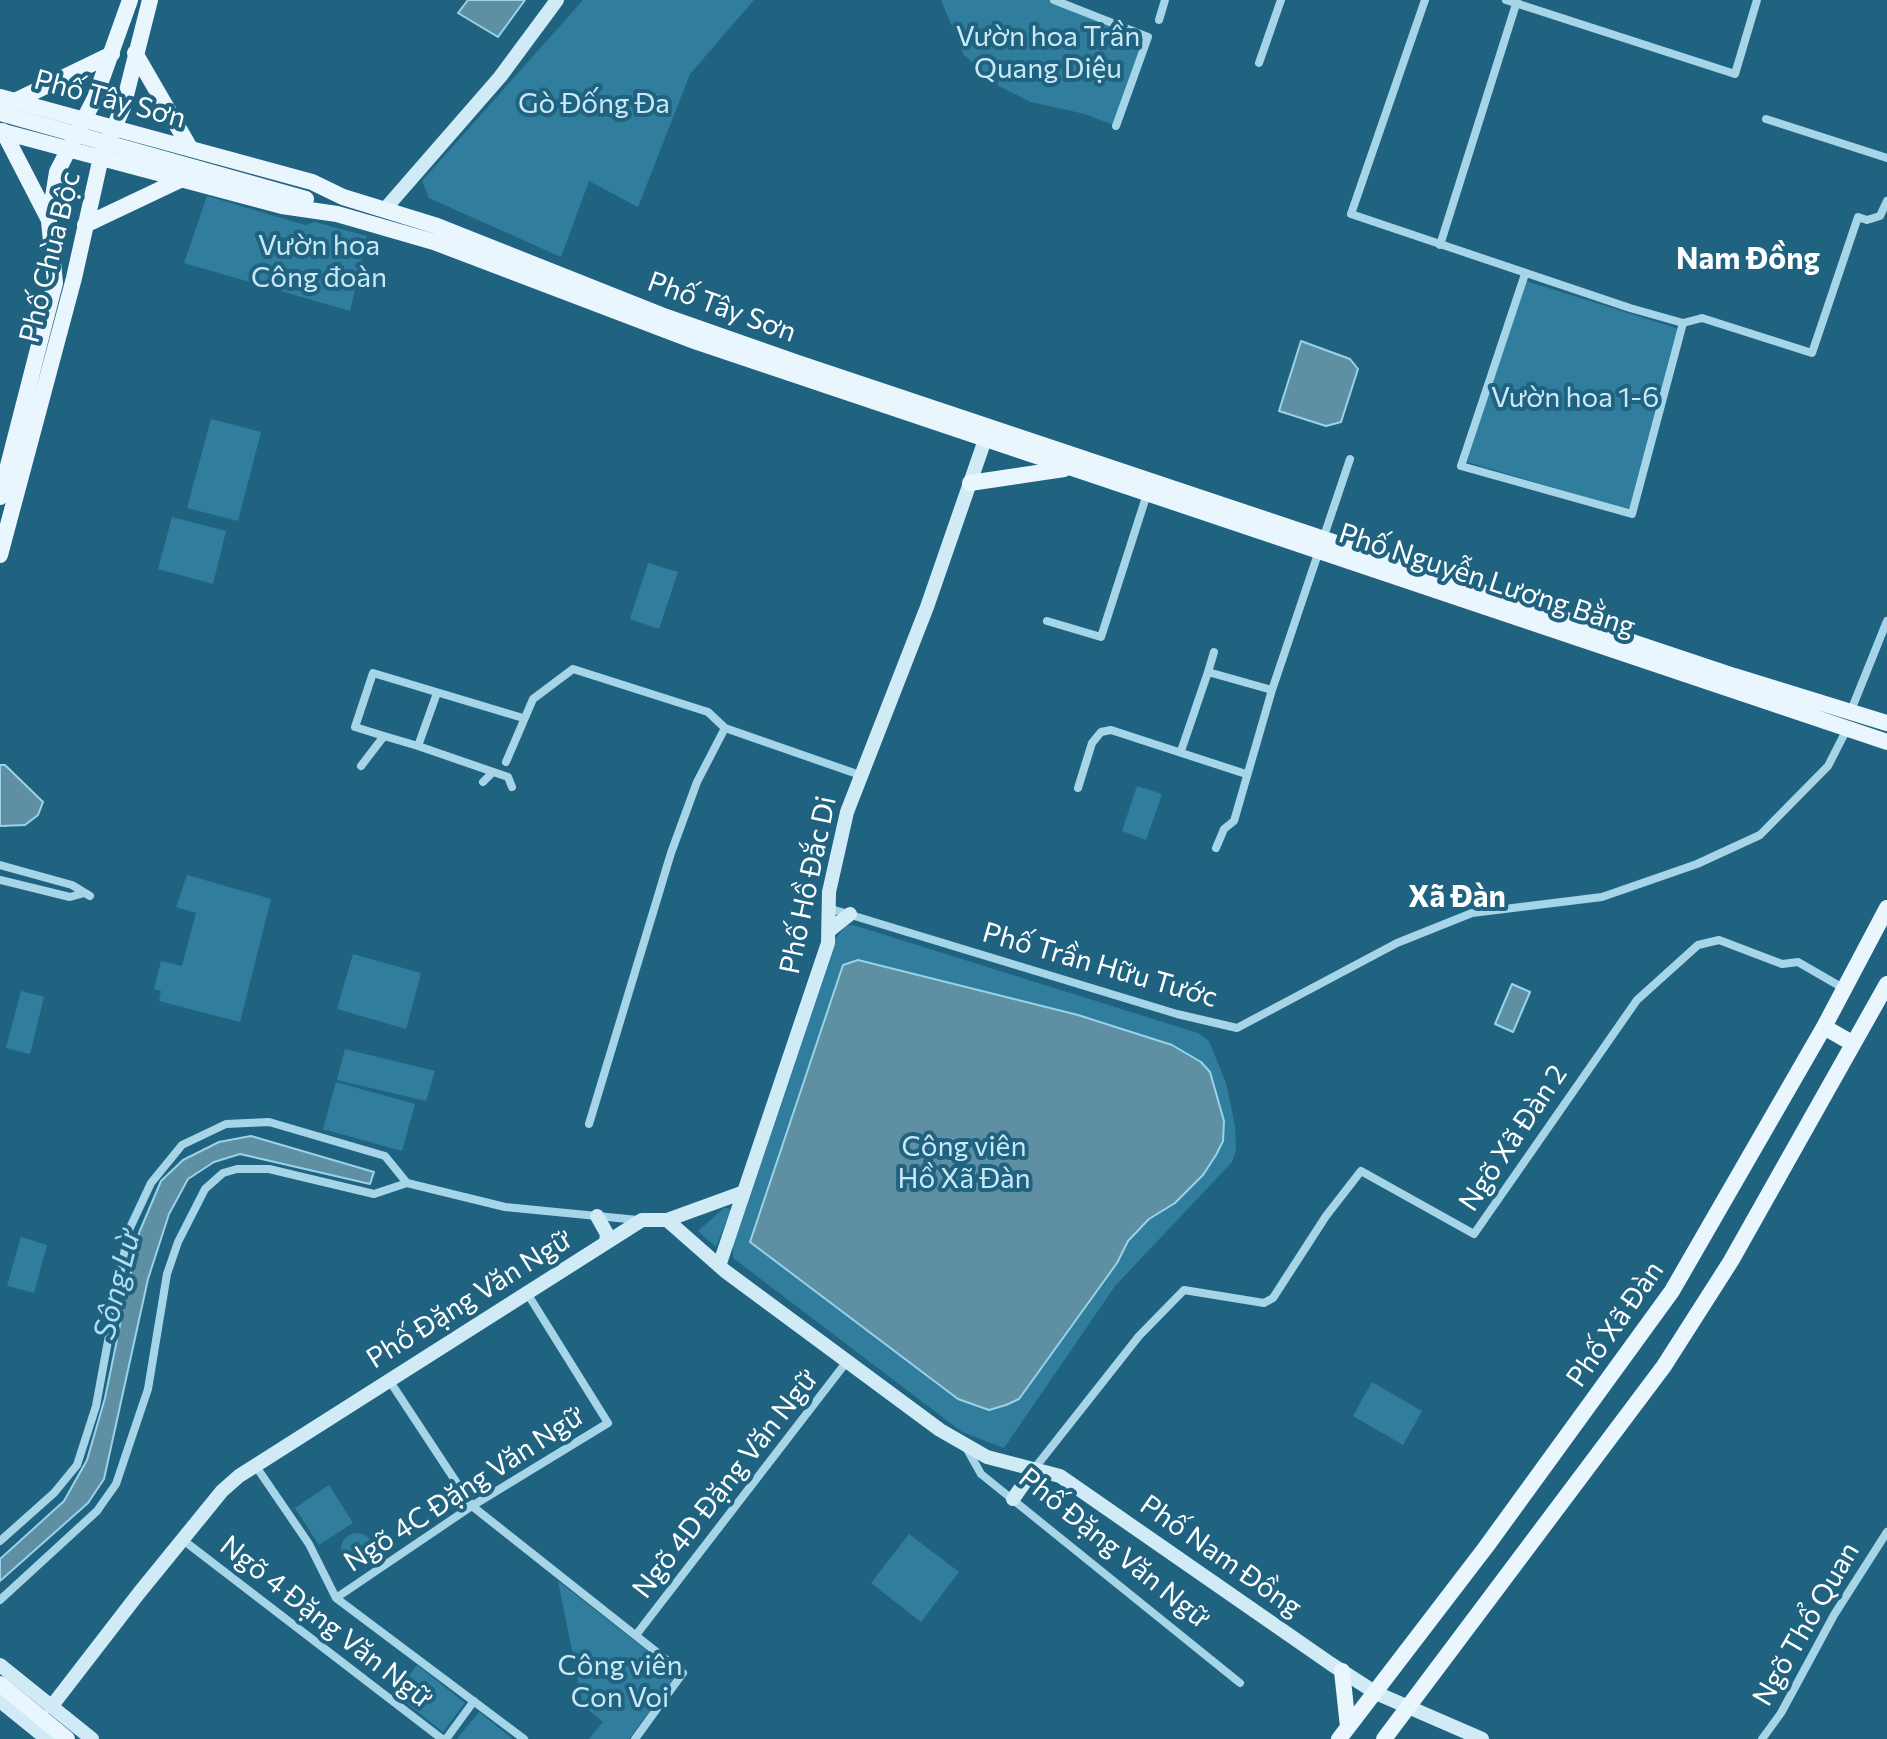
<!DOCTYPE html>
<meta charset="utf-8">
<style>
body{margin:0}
canvas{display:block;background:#206381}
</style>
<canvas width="1887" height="1739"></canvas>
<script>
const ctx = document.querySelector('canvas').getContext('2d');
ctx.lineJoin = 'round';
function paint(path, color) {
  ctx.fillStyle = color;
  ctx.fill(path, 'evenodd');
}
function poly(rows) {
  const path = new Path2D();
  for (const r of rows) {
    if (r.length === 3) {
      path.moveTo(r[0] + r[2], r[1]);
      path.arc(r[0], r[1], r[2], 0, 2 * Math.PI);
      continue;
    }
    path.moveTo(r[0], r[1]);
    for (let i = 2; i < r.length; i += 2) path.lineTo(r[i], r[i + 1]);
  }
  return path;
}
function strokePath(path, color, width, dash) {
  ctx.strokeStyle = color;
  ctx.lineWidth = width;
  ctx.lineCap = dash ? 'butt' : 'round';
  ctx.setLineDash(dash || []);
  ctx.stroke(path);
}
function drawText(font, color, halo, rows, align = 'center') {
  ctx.font = font + ' Commissioner,sans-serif';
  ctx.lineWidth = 8;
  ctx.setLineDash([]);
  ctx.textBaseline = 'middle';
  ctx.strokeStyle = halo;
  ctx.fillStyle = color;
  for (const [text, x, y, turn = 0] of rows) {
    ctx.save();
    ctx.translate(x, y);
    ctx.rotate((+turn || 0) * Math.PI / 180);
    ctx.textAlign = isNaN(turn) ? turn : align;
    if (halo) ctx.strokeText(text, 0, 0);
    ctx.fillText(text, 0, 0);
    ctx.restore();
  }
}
const green = poly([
 [583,0,754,0,690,74,638,207,589,181,561,257,429,198,422,181],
 [941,0,1054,0,1148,37,1116,126,1085,114,1031,102,999,86,964,55],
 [207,196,305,225,315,222,367,236,350,311,184,263],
 [1526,281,1679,329,1629,510,1467,462],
 [211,419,261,432,238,521,187,508],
 [172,517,226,531,213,584,158,569],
 [648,563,678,572,659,629,630,619],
 [1137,786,1162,794,1146,840,1122,831],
 [187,875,271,899,240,1022,159,1001,161,991,154,989,161,961,182,966,196,913,176,907],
 [853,925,1198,1033,1209,1041,1226,1083,1235,1126,1236,1151,1232,1162,1115,1286,1004,1448,962,1432,733,1258,733,1245,835,939,846,926],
 [353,954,421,973,406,1029,337,1009],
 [21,991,44,997,30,1054,6,1048],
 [345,1049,435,1071,426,1101,337,1080],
 [336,1082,415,1104,402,1151,323,1129],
 [724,1208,729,1208,730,1212,716,1247,698,1231],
 [21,1237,47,1245,34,1293,7,1286],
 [1372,1382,1422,1411,1403,1445,1353,1416],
 [329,1485,353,1523,319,1545,295,1508],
 [357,1549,16],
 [909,1534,959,1572,921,1622,871,1583],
 [558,1581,677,1674,629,1739,589,1739,603,1722,583,1705],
 [417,1665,465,1703,443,1732,395,1694],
 [479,1712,513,1739,457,1739]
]);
const water = poly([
 [468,0,525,0,498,37,458,13,468,0],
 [1301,341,1350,359,1358,369,1341,422,1326,426,1279,411,1301,341],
 [0,765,5,765,43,802,38,815,25,825,0,826,0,765],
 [858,960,1078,1015,1172,1045,1201,1062,1210,1072,1224,1121,1223,1141,1216,1155,1203,1175,1175,1203,1149,1219,1128,1241,1117,1263,1019,1399,1006,1405,989,1410,958,1399,750,1242,843,965,858,960],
 [1512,984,1530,992,1513,1032,1495,1024,1512,984],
 [251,1136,374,1172,370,1184,240,1154,214,1162,188,1179,169,1214,148,1279,104,1479,88,1503,0,1581,0,1559,64,1501,87,1460,105,1398,139,1233,161,1181,183,1160,219,1142,251,1136]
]);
const street = poly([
 [1054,0,1148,37,1116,126],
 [1425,0,1351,214,1630,308,1683,323,1702,318,1812,353,1858,217,1867,220,1880,216,1887,201],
 [1506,0,1735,74,1757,0],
 [1159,20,1165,0],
 [1259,63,1281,0],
 [1766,119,1887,158],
 [1440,245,1517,1],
 [1525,274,1461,466,1632,514,1683,323],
 [1047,621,1101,637,1147,494],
 [1208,672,1214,652],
 [1850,713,1887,621],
 [384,736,355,727,373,673,523,718],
 [418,746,508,777,512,787],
 [1181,751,1208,672,1272,690],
 [506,762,533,699,573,669,708,712,725,728,860,775],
 [361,766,384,736,418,746,437,693],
 [483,782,493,772],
 [1078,788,1092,743,1101,732,1111,730,1246,774],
 [1216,848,1224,829,1234,821,1272,690,1350,459],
 [0,865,72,885,90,896],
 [0,880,70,897,81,894],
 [828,908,1177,1014,1237,1028,1397,943,1472,913,1602,897,1697,864,1760,835,1828,766,1848,727],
 [589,1124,671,853,697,782,725,728],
 [389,1380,472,1506,683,1673,635,1739],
 [967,1449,981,1474,1240,1683],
 [255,1465,309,1544,336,1598,524,1739],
 [1034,1469,1139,1336,1184,1290,1264,1303,1273,1298,1326,1216,1361,1171,1474,1234,1637,1000,1698,945,1719,940,1782,964,1798,962,1843,988],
 [183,1540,442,1739],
 [0,1541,54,1493,77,1465,96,1406,128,1232,151,1183,182,1145,226,1124,269,1122,385,1156,407,1183],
 [336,1598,472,1506,608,1423,527,1293],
 [0,1600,97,1511,116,1484,148,1389,167,1274,178,1242,205,1189,223,1173,237,1169,269,1169,374,1194,407,1183,505,1207,638,1220],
 [636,1635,848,1360],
 [446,1739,474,1701],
 [1762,1739,1781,1713,1834,1615,1887,1532]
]);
const secondary = poly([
 [385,209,500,77,557,0],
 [830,930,850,914],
 [597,1216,607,1234,606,1242],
 [667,1220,725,1271,940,1430,987,1457,1060,1476,1331,1664,1376,1693,1482,1739],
 [719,1266,828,943,829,892,847,812,927,607,988,431],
 [1013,1499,1034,1469],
 [0,1665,92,1739],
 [0,1701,47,1739],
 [51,1707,139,1593,222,1491,239,1476,642,1220,667,1220,744,1192]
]);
const primary = poly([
 [135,53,190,148],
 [0,97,312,182,343,197,437,226,661,315,798,363,1734,676,1887,723],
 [15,101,112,54],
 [0,131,282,206,337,214,434,242,697,342,1887,742],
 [3,131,48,218],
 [85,225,182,179],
 [970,483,1064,469],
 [0,497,55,283,49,221,57,172,95,98,130,0],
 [0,555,74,278,101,157,123,107,150,0],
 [1824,1027,1852,1043],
 [1342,1671,1348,1727],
 [0,1684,67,1739],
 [1339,1739,1486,1547,1672,1291,1824,1027,1887,908],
 [1384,1739,1664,1366,1731,1261,1887,984]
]);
const primaryBridge = poly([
 [0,113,306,199]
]);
const parkNames = [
 ["Vườn hoa Trần",1048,37],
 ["Quang Diệu",1048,69],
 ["Gò Đống Đa",594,104],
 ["Vườn hoa",319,246],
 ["Công đoàn",319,278],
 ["Vườn hoa 1-6",1575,398],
 ["Công viên",964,1147],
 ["Hồ Xã Đàn",964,1179],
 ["Công viên",620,1666],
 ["Con Voi",620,1698]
];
const streetNames = [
 ["Phố Tây Sơn",110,99,15],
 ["Phố Chùa Bộc",50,257,-76],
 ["Phố Tây Sơn",722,307,20],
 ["Phố Nguyễn Lương Bằng",1487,580,18],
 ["Phố Hồ Đắc Di",808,885,-78],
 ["Phố Trần Hữu Tước",1100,965,16],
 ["Ngõ Xã Đàn 2",1513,1138,-56],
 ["Phố Đặng Văn Ngữ",469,1299,-32],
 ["Phố Xã Đàn",1615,1324,-55],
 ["Ngõ 4D Đặng Văn Ngữ",725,1484,-52],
 ["Ngõ 4C Đặng Văn Ngữ",464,1489,-33],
 ["Phố Đặng Văn Ngữ",1114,1548,39],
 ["Phố Nam Đồng",1221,1556,35],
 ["Ngõ 4 Đặng Văn Ngữ",326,1622,38],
 ["Ngõ Thổ Quan",1806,1624,-60]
];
const neighbourhoodNames = [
 ["Nam Đồng",1748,259],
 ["Xã Đàn",1457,897]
];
const waterNames = [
 ["Sông Lừ",117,1285,-76]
];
paint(green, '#307d9d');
paint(water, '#5e8fa3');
strokePath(water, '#9ad3e9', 2);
strokePath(street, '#a6d5e8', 8);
strokePath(secondary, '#d1ebf6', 14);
strokePath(primary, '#e9f6fe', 16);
strokePath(primaryBridge, '#e9f6fe', 16);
drawText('28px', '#cae9f6', '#206381', parkNames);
drawText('28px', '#fff', '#206381', streetNames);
drawText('bold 30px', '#fff', '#206381', neighbourhoodNames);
drawText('italic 30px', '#b1def0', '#206381', waterNames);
</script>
